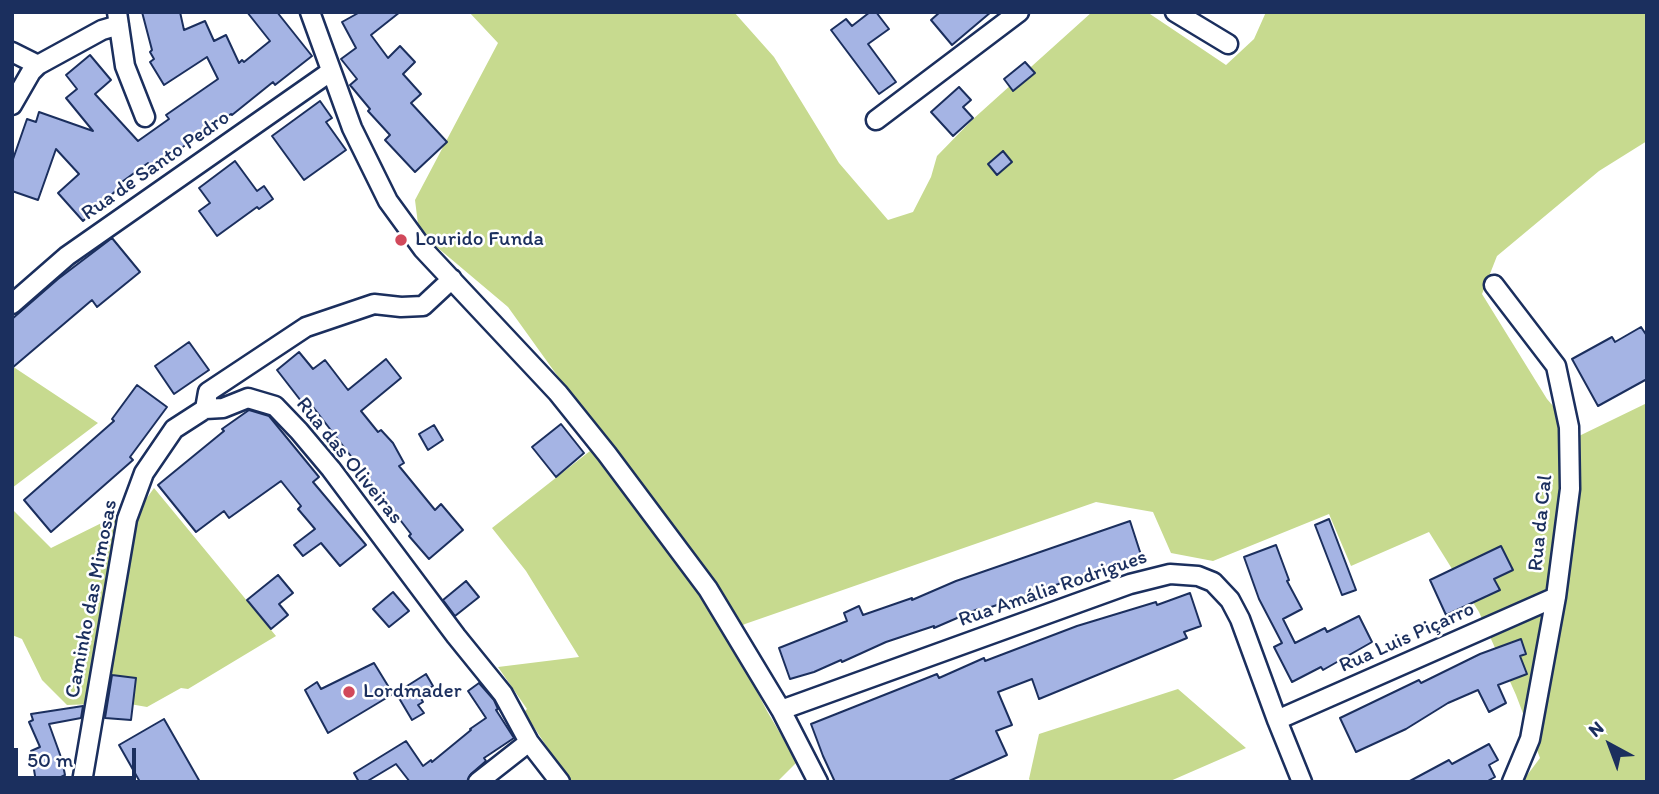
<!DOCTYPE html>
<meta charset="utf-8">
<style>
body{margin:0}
#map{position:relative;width:1659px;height:794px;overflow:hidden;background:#fff;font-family:Itim,sans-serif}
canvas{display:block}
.frame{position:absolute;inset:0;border:14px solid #1b2f5e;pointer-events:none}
.north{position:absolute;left:1575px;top:710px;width:70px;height:70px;-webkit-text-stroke:5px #fff;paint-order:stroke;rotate:319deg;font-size:19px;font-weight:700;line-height:28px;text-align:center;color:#1b2f5e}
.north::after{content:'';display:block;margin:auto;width:24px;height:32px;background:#1b2f5e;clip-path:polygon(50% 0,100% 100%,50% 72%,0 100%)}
.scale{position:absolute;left:14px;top:748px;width:122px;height:32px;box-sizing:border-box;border:4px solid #1b2f5e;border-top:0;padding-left:9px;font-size:21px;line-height:24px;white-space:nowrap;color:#1b2f5e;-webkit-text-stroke:5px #fff;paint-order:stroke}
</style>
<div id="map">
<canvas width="1659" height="794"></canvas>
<div class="frame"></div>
<div class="north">N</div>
<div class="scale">50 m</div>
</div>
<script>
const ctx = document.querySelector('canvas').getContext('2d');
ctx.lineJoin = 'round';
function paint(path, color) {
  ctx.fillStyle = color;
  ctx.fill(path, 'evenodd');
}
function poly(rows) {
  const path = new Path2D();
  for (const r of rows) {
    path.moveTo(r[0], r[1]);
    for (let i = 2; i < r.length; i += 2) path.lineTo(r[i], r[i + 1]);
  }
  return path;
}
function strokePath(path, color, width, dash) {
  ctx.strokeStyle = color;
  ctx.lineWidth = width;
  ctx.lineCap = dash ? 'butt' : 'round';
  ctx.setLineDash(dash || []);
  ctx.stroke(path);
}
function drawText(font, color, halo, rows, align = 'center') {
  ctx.font = font + ' Itim,sans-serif';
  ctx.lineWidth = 5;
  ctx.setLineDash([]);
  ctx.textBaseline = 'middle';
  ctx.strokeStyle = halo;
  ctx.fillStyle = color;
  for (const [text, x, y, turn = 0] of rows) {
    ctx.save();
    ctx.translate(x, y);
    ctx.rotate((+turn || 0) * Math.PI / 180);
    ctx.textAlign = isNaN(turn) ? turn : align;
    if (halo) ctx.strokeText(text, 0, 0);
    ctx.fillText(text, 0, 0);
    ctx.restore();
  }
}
const green = poly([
 [469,12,734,12,774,57,839,163,888,220,913,212,931,177,937,156,972,120,1092,12,1147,12,1226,65,1254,39,1266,12,1647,12,1647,141,1599,171,1497,256,1482,294,1547,399,1579,436,1647,403,1647,782,1522,782,1540,758,1516,695,1479,612,1429,532,1351,566,1329,514,1213,561,1171,553,1153,512,1096,502,745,624,727,634,767,711,797,762,777,782,570,782,524,712,527,709,498,667,579,657,526,571,492,528,590,451,592,424,508,307,419,232,415,200,498,43],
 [12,366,98,423,12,488],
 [154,488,276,636,188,689,181,688,147,707,124,703,67,705,42,680,22,639,12,635,12,509,51,548,144,502],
 [1178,689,1246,748,1168,782,1031,782,1029,779,1039,734]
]);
const building = poly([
 [142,12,180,12,184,30,205,21,214,41,226,35,239,63,242,60,244,62,270,41,247,12,277,12,312,56,275,85,273,82,232,115,231,114,171,155,172,156,153,170,148,163,119,184,121,186,83,221,58,193,79,174,56,149,38,200,12,191,12,162,27,119,36,122,39,112,93,131,66,98,77,89,66,75,90,55,111,80,95,94,138,141,169,119,166,115,218,79,207,57,164,85,150,62,154,59,150,52,152,50,142,12],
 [360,12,400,12,371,35,388,58,400,46,415,62,403,74,421,94,411,103,447,142,415,172,385,140,390,135,368,111,370,109,350,85,357,79,341,59,356,48,342,22,360,12],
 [870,12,876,12,889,29,868,44,896,82,879,94,831,30,846,19,852,26,870,12],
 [940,12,991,12,952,45,931,20,940,12],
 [1025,62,1035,73,1013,91,1004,79,1025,62],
 [959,87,971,100,963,107,973,118,953,136,931,112,959,87],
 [320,101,332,118,326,122,346,150,304,180,272,136,320,101],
 [1003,151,1012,162,997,175,988,164,1003,151],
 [235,161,257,191,264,186,273,199,259,209,257,207,217,236,199,211,210,203,199,188,235,161],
 [112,238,140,272,97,307,92,300,12,368,12,319,58,279,112,238],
 [1641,327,1647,336,1647,379,1598,406,1572,359,1612,337,1615,342,1641,327],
 [189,342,209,370,174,394,155,366,189,342],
 [299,352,313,369,325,360,348,390,386,359,401,378,361,411,378,432,381,430,393,443,404,463,399,466,435,510,441,504,463,530,429,559,409,536,411,534,313,407,308,410,277,370,299,352],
 [137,385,167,407,130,457,133,460,51,532,24,500,114,421,112,419,137,385],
 [249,410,269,416,319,477,313,482,366,545,340,566,321,543,303,556,294,545,315,529,298,509,301,506,281,481,229,518,224,511,196,532,158,485,224,431,222,429,249,410],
 [561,424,584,453,556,477,532,447,561,424],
 [434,425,443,440,428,450,419,434,434,425],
 [1329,519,1356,590,1342,595,1315,525,1329,519],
 [1130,521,1141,555,1016,599,1018,604,999,610,997,605,979,611,978,609,934,628,934,626,886,642,842,662,841,660,814,672,790,679,779,648,847,621,844,613,859,606,863,615,912,598,912,600,956,581,1130,521],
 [1276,545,1289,580,1287,581,1302,609,1283,619,1295,643,1325,628,1327,632,1359,616,1372,642,1323,670,1321,667,1292,682,1274,647,1282,643,1259,599,1244,557,1276,545],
 [1501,546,1513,570,1494,579,1500,590,1446,615,1430,580,1501,546],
 [278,575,293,593,279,604,288,615,271,629,247,600,278,575],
 [466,581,479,597,455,616,443,600,466,581],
 [393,592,409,611,389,627,373,609,393,592],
 [1190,593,1201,626,1184,632,1187,638,1039,699,1032,679,998,692,1012,725,996,731,1007,755,947,782,835,782,823,756,811,724,937,674,939,678,984,658,985,661,1077,626,1156,602,1157,605,1190,593],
 [1521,639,1526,654,1520,656,1527,674,1498,685,1506,703,1489,712,1478,690,1448,703,1406,729,1356,752,1340,718,1419,680,1421,683,1480,654,1521,639],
 [374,663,393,694,328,733,305,690,317,682,321,689,374,663],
 [426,674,433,686,419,695,423,702,418,705,424,713,412,720,396,693,426,674],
 [112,675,136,678,131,720,105,718,112,675],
 [479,683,494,700,498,709,496,710,514,738,484,758,486,761,471,774,467,782,410,782,396,764,366,782,359,782,354,773,406,741,423,766,431,760,432,762,471,730,470,729,486,718,468,691,479,683],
 [83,706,81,718,49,724,62,760,65,775,57,779,57,782,36,782,31,751,40,747,29,722,33,720,31,714,83,706],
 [164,719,200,782,140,782,119,745,164,719],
 [1489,744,1498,760,1489,765,1495,777,1486,782,1408,782,1449,760,1452,764,1489,744]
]);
const street = poly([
 [117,12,125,66,145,117],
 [310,12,352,128,388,201,423,249,558,393,607,454,708,589,781,710,818,782],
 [1175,12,1228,44],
 [12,52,38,65],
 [12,105,31,72,38,65,102,30,119,25],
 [876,120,1019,12],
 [452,279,423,306,401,307,374,304,306,327,208,392,205,409,223,408,248,398,275,406,299,431,331,469,456,636,503,694,529,742,560,782],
 [1494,285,1556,366,1569,427,1570,489,1556,597,1530,739,1512,782],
 [12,304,67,256,330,72],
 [781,710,1130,584,1170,574,1198,576,1213,582,1230,600,1240,619,1277,720,1302,782],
 [1277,720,1556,597],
 [82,782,127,519,144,473,174,429,205,409],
 [478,782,529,742]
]);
const markers = [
 [401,240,7,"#d1495b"],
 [349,692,7,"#d1495b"]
];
const streetNames = [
 ["Rua de Santo Pedro",156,166,-35],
 ["Rua das Oliveiras",349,461,51],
 ["Rua da Cal",1541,523,-84],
 ["Rua Amália Rodrigues",1053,589,-19],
 ["Caminho das Mimosas",92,599,-79],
 ["Rua Luis Piçarro",1407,638,-24]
];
const poiNames = [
 ["Lourido Funda",415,240],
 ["Lordmader",363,692]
];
paint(green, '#c7da8f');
paint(building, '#a5b4e4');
strokePath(building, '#1b2f5e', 2);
strokePath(street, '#1b2f5e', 23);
strokePath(street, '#fff', 18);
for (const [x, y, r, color] of markers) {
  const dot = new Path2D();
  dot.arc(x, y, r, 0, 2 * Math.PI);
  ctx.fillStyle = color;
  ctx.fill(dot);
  strokePath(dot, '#fff', 2.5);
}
drawText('21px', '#1b2f5e', '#fff', streetNames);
drawText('21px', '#1b2f5e', '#fff', poiNames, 'left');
</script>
